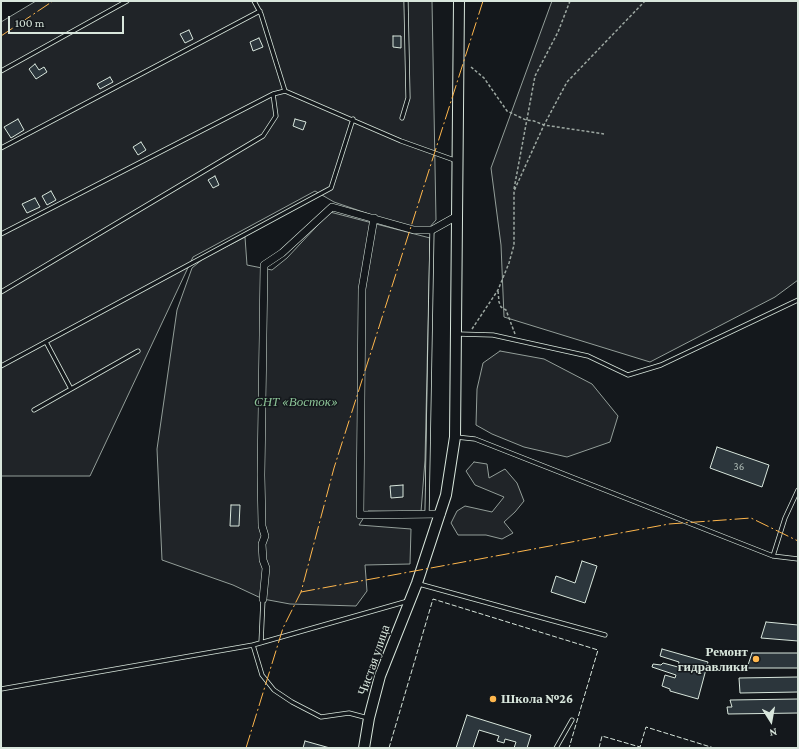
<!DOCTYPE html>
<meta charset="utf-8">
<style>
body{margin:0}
#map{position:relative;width:799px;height:749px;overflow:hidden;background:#14181c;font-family:"Crimson Pro",serif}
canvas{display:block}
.frame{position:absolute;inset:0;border:2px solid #d8e6dc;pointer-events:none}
.north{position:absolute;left:751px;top:701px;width:40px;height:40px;-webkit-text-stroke:3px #14181c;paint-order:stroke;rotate:169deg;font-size:11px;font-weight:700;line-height:16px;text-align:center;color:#d8e6dc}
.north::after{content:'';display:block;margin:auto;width:14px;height:18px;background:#d8e6dc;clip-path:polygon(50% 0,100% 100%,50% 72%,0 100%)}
.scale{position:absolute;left:8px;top:16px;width:116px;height:18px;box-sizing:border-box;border:2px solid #d8e6dc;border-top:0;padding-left:5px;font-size:12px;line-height:14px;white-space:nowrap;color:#d8e6dc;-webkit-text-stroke:3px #14181c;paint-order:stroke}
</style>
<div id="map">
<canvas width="799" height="749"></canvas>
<div class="frame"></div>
<div class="north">N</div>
<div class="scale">100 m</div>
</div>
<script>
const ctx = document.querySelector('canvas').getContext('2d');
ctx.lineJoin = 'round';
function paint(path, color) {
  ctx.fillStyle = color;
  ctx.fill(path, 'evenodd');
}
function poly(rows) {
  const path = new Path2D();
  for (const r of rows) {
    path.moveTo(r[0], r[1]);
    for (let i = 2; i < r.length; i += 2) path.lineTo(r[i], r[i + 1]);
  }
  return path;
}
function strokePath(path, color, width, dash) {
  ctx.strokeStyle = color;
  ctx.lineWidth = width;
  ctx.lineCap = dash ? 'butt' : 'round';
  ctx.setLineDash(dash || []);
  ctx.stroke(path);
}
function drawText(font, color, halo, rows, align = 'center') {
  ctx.font = font + ' "Crimson Pro",serif';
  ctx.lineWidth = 3;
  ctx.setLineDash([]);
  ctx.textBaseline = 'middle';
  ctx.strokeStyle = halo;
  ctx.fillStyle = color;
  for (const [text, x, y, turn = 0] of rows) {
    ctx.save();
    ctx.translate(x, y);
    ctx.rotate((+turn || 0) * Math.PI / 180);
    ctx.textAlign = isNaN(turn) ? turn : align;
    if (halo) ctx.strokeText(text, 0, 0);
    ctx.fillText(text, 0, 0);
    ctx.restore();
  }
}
const green = poly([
 [36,1,432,1,436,220,428,229,410,228,334,202,315,191,193,257,90,476,1,476,1,22,36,1],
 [552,1,798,1,798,280,775,297,650,362,504,317,501,245,491,168,552,1],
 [330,212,430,238,425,460,421,512,368,511,359,525,411,529,410,564,365,565,367,591,356,606,290,604,263,599,233,585,162,560,157,449,177,310,192,268,204,258,245,237,247,265,272,270,287,258,330,212],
 [500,351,544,359,592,384,618,416,610,442,567,457,524,447,492,434,476,425,477,389,483,363,500,351],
 [474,462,487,464,489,478,505,469,517,483,524,501,515,512,504,522,513,533,502,539,486,535,458,535,451,523,457,511,465,506,492,512,504,497,475,485,466,471,474,462]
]);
const building = poly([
 [189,30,193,39,185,43,180,34,189,30],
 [393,36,401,36,401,48,393,47,393,36],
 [259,38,263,47,253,51,250,42,259,38],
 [35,64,39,70,44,67,47,72,36,79,29,69,35,64],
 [110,77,113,82,100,89,97,84,110,77],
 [18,119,24,130,11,138,4,127,18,119],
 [295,119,306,122,303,130,293,126,295,119],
 [141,142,146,150,138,155,133,147,141,142],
 [215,176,219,185,213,188,208,180,215,176],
 [51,191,56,200,47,205,42,196,51,191],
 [35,198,40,207,27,213,22,204,35,198],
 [717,447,769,465,762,487,710,468,717,447],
 [403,485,403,497,391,498,390,486,403,485],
 [231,505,240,505,239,526,230,526,231,505],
 [582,561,597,566,585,603,551,592,556,576,575,583,582,561],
 [766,622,798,625,798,641,761,638,766,622],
 [662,649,708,662,698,699,670,691,670,689,662,686,665,675,675,678,676,675,652,667,653,664,661,665,663,663,678,667,679,662,660,656,662,649],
 [752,653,798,653,798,668,747,668,752,653],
 [798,677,798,692,740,693,739,678,798,677],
 [798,699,798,713,728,714,727,707,732,707,730,700,798,699],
 [467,715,531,735,527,748,514,748,516,742,505,739,504,743,497,741,499,736,479,730,473,748,456,748,467,715],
 [305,741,330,748,303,748,305,741]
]);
const path = poly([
 [471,67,484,78,507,111,526,120,534,121,544,125,604,134],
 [514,189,535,76,558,32,570,1],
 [498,291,499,302,501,307,506,310,515,334],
 [472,329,498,290,509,263,514,245,514,191,544,125,567,82,645,1]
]);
const lane = poly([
 [1,71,127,1],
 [285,91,401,141,457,161],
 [402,118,408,98,406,1],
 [1,148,260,11],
 [1,234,273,94,285,91,261,14,254,1],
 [1,292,263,136,276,116,273,94],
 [458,334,493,335,588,356,628,375,661,365,798,300],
 [46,342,71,389],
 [1,366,331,188,353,119],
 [34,410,138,351],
 [456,437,475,439,773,556,798,559],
 [427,514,432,230],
 [773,556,785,518,798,490],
 [419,584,605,635],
 [261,643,263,599],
 [253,645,262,675,274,690,292,702,321,717,349,713,368,718],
 [1,689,253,645,408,601],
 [556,748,572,720]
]);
const street = poly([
 [374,218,362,289,360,515,441,514],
 [263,599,266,568,263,560,262,544,265,536,262,526,261,475,264,265,282,253,332,207,414,230,432,230,457,216]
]);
const secondary = poly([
 [364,748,369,718,380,676,417,583,446,495,455,437,459,1]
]);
const fence = poly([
 [389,748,433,599,598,650,569,748],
 [599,748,602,736,640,747,646,727,714,748]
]);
const power = poly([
 [1,36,53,1],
 [301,592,669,524,751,518,798,541],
 [246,748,283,628,301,592,334,468,483,1]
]);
const markers = [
 [756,659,4,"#ffb74d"],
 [493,699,4,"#ffb74d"]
];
const numberNames = [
 ["36",739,467]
];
const parkNames = [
 ["СНТ «Восток»",296,402]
];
const poiNames = [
 ["Ремонт",748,652],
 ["гидравлики",748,667],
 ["Школа №26",501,699,"left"]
];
const streetNames = [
 ["Чистая улица",374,660,-71]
];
paint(green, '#202428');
strokePath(green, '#939e99', 1);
paint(building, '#2c363c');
strokePath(building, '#d8e6dc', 1);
strokePath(lane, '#d8e6dc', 5);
strokePath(street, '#d8e6dc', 8);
strokePath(secondary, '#d8e6dc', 12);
strokePath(path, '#9da8a2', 1.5, [3, 2]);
strokePath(lane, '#14181c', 3.5);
strokePath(street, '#14181c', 7);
strokePath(secondary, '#14181c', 10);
strokePath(fence, '#d8e6dc', 1, [5, 2]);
strokePath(power, '#ffb74d', 1, [14, 3, 2, 3]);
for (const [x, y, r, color] of markers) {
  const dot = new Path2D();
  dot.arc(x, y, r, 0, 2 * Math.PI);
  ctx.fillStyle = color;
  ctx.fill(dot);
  strokePath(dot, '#14181c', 1.5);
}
drawText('11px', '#adbab4', null, numberNames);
drawText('italic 13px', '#8ac095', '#14181c', parkNames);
drawText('bold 13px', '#d8e6dc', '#14181c', poiNames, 'right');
drawText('13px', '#d8e6dc', '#14181c', streetNames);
</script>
